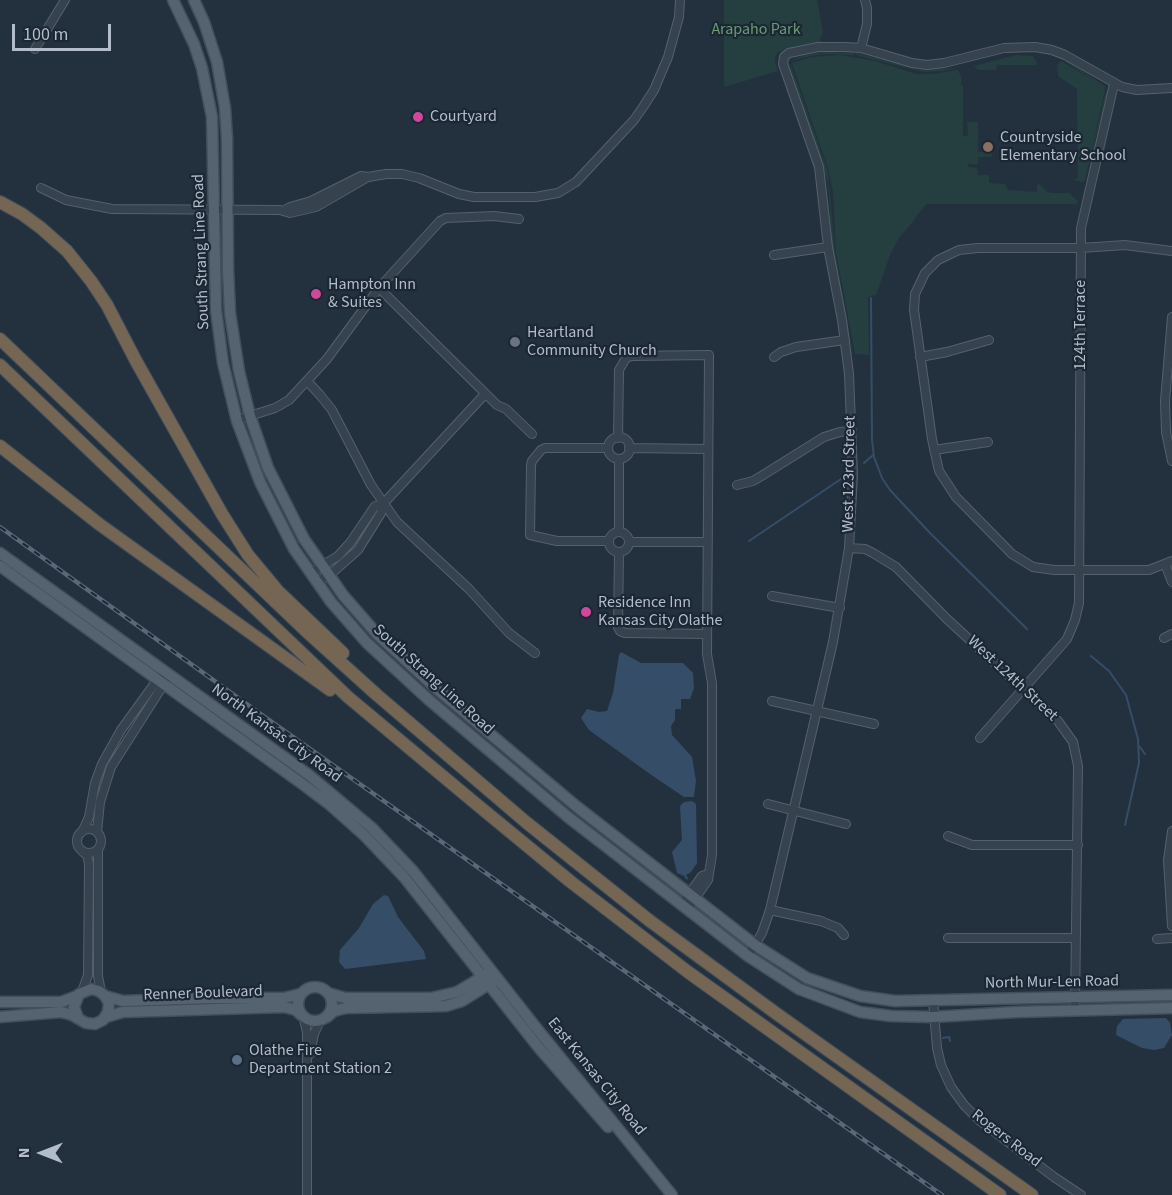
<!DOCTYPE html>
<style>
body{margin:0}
#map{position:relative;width:1172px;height:1195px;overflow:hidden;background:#23313f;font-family:"Source Sans 3",sans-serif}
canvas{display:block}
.north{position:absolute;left:12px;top:1123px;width:60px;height:60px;-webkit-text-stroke:4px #1c2734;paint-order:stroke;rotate:270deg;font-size:16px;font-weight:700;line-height:24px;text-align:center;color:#b3bdca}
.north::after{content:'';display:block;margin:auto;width:21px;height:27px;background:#b3bdca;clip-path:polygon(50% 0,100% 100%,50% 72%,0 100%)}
.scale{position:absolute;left:12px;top:24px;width:99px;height:27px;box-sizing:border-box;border:3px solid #b3bdca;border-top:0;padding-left:8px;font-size:18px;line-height:21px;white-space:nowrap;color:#b3bdca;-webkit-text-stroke:4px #1c2734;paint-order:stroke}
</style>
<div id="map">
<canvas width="1172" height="1195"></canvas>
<div class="north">N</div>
<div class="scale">100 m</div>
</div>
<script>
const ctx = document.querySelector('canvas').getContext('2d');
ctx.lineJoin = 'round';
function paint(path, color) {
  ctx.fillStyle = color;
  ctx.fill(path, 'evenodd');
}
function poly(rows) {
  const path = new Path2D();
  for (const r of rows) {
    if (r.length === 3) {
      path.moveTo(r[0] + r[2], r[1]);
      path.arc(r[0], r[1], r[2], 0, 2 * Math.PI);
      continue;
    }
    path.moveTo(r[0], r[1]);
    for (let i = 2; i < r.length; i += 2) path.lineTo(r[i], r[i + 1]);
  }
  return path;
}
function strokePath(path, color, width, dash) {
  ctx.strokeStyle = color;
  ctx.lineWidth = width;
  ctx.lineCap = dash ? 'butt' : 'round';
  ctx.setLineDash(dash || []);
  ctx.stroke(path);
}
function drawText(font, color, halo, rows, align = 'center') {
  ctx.font = font + ' "Source Sans 3",sans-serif';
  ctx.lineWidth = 4.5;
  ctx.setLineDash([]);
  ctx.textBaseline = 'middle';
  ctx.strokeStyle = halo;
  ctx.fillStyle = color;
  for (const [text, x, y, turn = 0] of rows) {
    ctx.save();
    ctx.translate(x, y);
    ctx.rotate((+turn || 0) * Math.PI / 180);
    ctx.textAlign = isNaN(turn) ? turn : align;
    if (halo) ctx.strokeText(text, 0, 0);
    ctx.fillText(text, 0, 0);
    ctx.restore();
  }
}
const green = poly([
 [724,0,817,0,823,32,820,38,821,42,778,52,775,56,775,62,778,71,724,87],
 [823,52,854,53,854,55,822,54,791,60,805,55],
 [857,53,918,70,957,68,942,71,923,72,856,55],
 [840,55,875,61,916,74,933,74,958,70,961,76,961,85,963,86,963,136,968,136,967,122,978,122,978,152,993,152,991,157,978,157,978,164,968,164,968,167,977,168,978,175,989,175,989,183,1005,184,1008,190,1037,192,1037,185,1040,184,1046,191,1051,193,1069,193,1078,201,1077,204,926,204,910,225,899,238,890,255,876,295,868,297,869,355,855,354,836,252,833,192,829,171,792,63,812,57],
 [1016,55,1033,56,1038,65,997,65,996,70,978,70,974,66],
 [1063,60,1068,61,1106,87,1103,88,1105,89,1085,180,1082,182,1072,179,1078,178,1077,89,1058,76,1057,65,1061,61,1099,84],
 [790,63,828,172,835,252,853,354,852,354,832,243,828,182,789,66],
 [1106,90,1107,93,1095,141,1090,176,1088,179,1093,145]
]);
const water = poly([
 [621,652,641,663,683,663,693,673,694,688,690,699,681,699,681,709,675,709,675,720,671,726,672,735,692,757,696,781,694,797,684,797,650,774,589,730,581,718,587,709,599,712,607,711,613,693,619,655],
 [692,801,696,804,697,863,691,872,686,875,688,878,687,880,684,876,677,873,672,852,682,840,680,806,684,802],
 [384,895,388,896,398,917,424,951,426,959,345,969,339,962,340,950,359,928,373,904],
 [1166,1018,1170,1023,1172,1035,1164,1048,1154,1050,1142,1048,1116,1035,1117,1026,1123,1019]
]);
const stream = poly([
 [871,298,872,440,874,457,882,478,890,490,930,533,1027,629],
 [864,463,873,455],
 [749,541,844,477],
 [1091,656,1109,671,1126,695,1138,739,1139,763,1125,825],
 [1140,747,1145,754],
 [943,1038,949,1037,950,1041]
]);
const minor = poly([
 [861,48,867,24,867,8,865,0],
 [35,49,65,0],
 [41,188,66,200,112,209,280,210,290,213,316,207,368,177],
 [285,210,290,207,311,201,361,176,368,177,386,174,402,174,419,178,459,194,474,197,535,197,558,193,576,182,634,120,643,107,654,90,668,57,679,17,680,0],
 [1172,251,1125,245,1081,248,978,248,959,250,938,260,925,273,915,294,914,310,932,439,939,471,956,497,1012,554,1033,567,1054,570,1149,570,1172,561],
 [774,255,828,247],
 [379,288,497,405,506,409,532,434],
 [1172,317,1165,401,1166,432,1172,461],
 [774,357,781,352,796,347,845,340],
 [920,357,947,352,989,340],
 [307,381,320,395,332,410,371,485,397,522,469,589,509,633,535,653],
 [237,420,275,408,289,400,327,359,379,288,440,221,446,218,494,216,519,219],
 [619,448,11],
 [618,438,619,370,626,358,631,356,709,355,707,654,712,683,712,855,708,880,687,910],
 [608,448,545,448,541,450,532,461,531,465,530,535,557,541,608,541],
 [629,448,708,449],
 [934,450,988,442],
 [619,459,619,531],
 [737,485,753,481,763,475,824,437,840,432,852,431],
 [619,542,10],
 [629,542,708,542],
 [849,548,865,549,873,553,896,567,947,619,1058,721,1073,742,1078,766,1075,1010],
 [619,552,618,627,620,631,625,633,707,634],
 [1165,564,1172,582],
 [310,573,338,556,350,543,375,506,383,504],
 [317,582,333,572,358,550,381,513,383,504,485,394],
 [772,596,840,608],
 [1164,638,1172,634],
 [772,701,874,724],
 [980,738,1067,639,1075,620,1079,603,1081,228,1114,84],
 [768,804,846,824],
 [89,841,12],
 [1172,831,1168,860,1172,926],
 [82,832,89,817,95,783,102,764,121,730,160,676],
 [97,832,100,802,111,767,167,679],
 [948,836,972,845,1078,845],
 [98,850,98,976,101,992],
 [681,905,702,876,708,874],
 [770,910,821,921,838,928,844,935],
 [948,938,1076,938],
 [1157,939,1172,938],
 [748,956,762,933,770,910,833,642,849,548,853,475,849,374,842,320,828,247,819,167,783,64,784,57,789,53,818,47,845,47,861,48,912,63,927,65,944,63,1004,48,1035,47,1052,50,1065,55,1122,87,1137,90,1172,88],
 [82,992,88,975,89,864,87,855,83,852],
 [933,1000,937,1048,941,1065,951,1087,964,1105,979,1120,1054,1177,1081,1195],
 [304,1019,307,1033,307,1195],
 [310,1054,314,1034,320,1021]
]);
const major = poly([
 [173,0,194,44,202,68,212,117,216,310,223,363,237,421,260,482,294,549,331,602,367,643,429,700,568,817,748,956,799,989,860,1012,891,1016,933,1017,1016,1012,1172,1008],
 [194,0,204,22,217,62,225,108,227,139,228,270,230,313,239,371,250,416,268,468,304,539,343,595,377,634,438,690,576,806,755,945,807,978,860,996,895,1001,1172,995],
 [0,553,309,775,372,828,413,871,538,1030,672,1195],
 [0,566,301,783,329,804,365,836,404,877,539,1048,608,1127],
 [315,1004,17],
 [328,993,345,998,431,998,457,992,487,974],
 [105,996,123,1001,211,998,284,998,300,994],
 [0,1002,61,1002,77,996],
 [0,1017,61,1012,72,1015,86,1023,95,1024,103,1020,108,1012,109,1003,105,996,99,991,91,989,79,994,74,1007,78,1018],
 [106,1017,123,1012,284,1007,296,1010,301,1015],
 [327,1017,334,1011,346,1008,446,1006,462,1001,494,981]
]);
const highway = poly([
 [0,202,22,214,41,228,67,251,91,281,107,305,136,361,222,514,248,555,278,591,343,653],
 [0,339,306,631,377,695,527,823,650,921,777,1014,1032,1195],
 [0,365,348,697,475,803,571,882,688,972,1000,1195],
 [0,446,99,524,330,690]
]);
const rail = poly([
 [0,527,262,715,942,1195]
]);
const markers = [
 [418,117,6,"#d1479c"],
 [988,147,6,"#8d6e63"],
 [316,294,6,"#d1479c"],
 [515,342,6,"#6b7280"],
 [586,612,6,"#d1479c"],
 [237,1060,6,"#5c6f8a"]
];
const parkNames = [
 ["Arapaho Park",756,30]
];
const poiNames = [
 ["Courtyard",430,117],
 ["Countryside",1000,138],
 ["Elementary School",1000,156],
 ["Hampton Inn",328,285],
 ["& Suites",328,303],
 ["Heartland",527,333],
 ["Community Church",527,351],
 ["Residence Inn",598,603],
 ["Kansas City Olathe",598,621],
 ["Olathe Fire",249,1051],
 ["Department Station 2",249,1069]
];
const streetNames = [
 ["South Strang Line Road",202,252,-92],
 ["124th Terrace",1081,325,-90],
 ["West 123rd Street",850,474,-89],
 ["West 124th Street",1012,679,43],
 ["South Strang Line Road",433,680,42],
 ["North Kansas City Road",276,734,36],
 ["North Mur-Len Road",1052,983,-1],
 ["Renner Boulevard",203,994,-2],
 ["East Kansas City Road",596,1077,51],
 ["Rogers Road",1006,1139,38]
];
paint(green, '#253f40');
paint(water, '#364d67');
strokePath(stream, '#364d67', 2);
strokePath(minor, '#55606d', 10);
strokePath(major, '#434e5b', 13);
strokePath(highway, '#424d5a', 14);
strokePath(minor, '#37424f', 8);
strokePath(major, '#55626f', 10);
strokePath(highway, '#756654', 12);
strokePath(rail, '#596776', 4.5);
strokePath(rail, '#1c2734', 2, [7]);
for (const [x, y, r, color] of markers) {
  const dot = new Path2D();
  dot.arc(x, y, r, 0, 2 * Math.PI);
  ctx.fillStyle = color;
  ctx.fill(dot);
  strokePath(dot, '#1c2734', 2);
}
drawText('16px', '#699c72', '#1c2734', parkNames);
drawText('16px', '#b3bdca', '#1c2734', poiNames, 'left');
drawText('16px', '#b3bdca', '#1c2734', streetNames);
</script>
